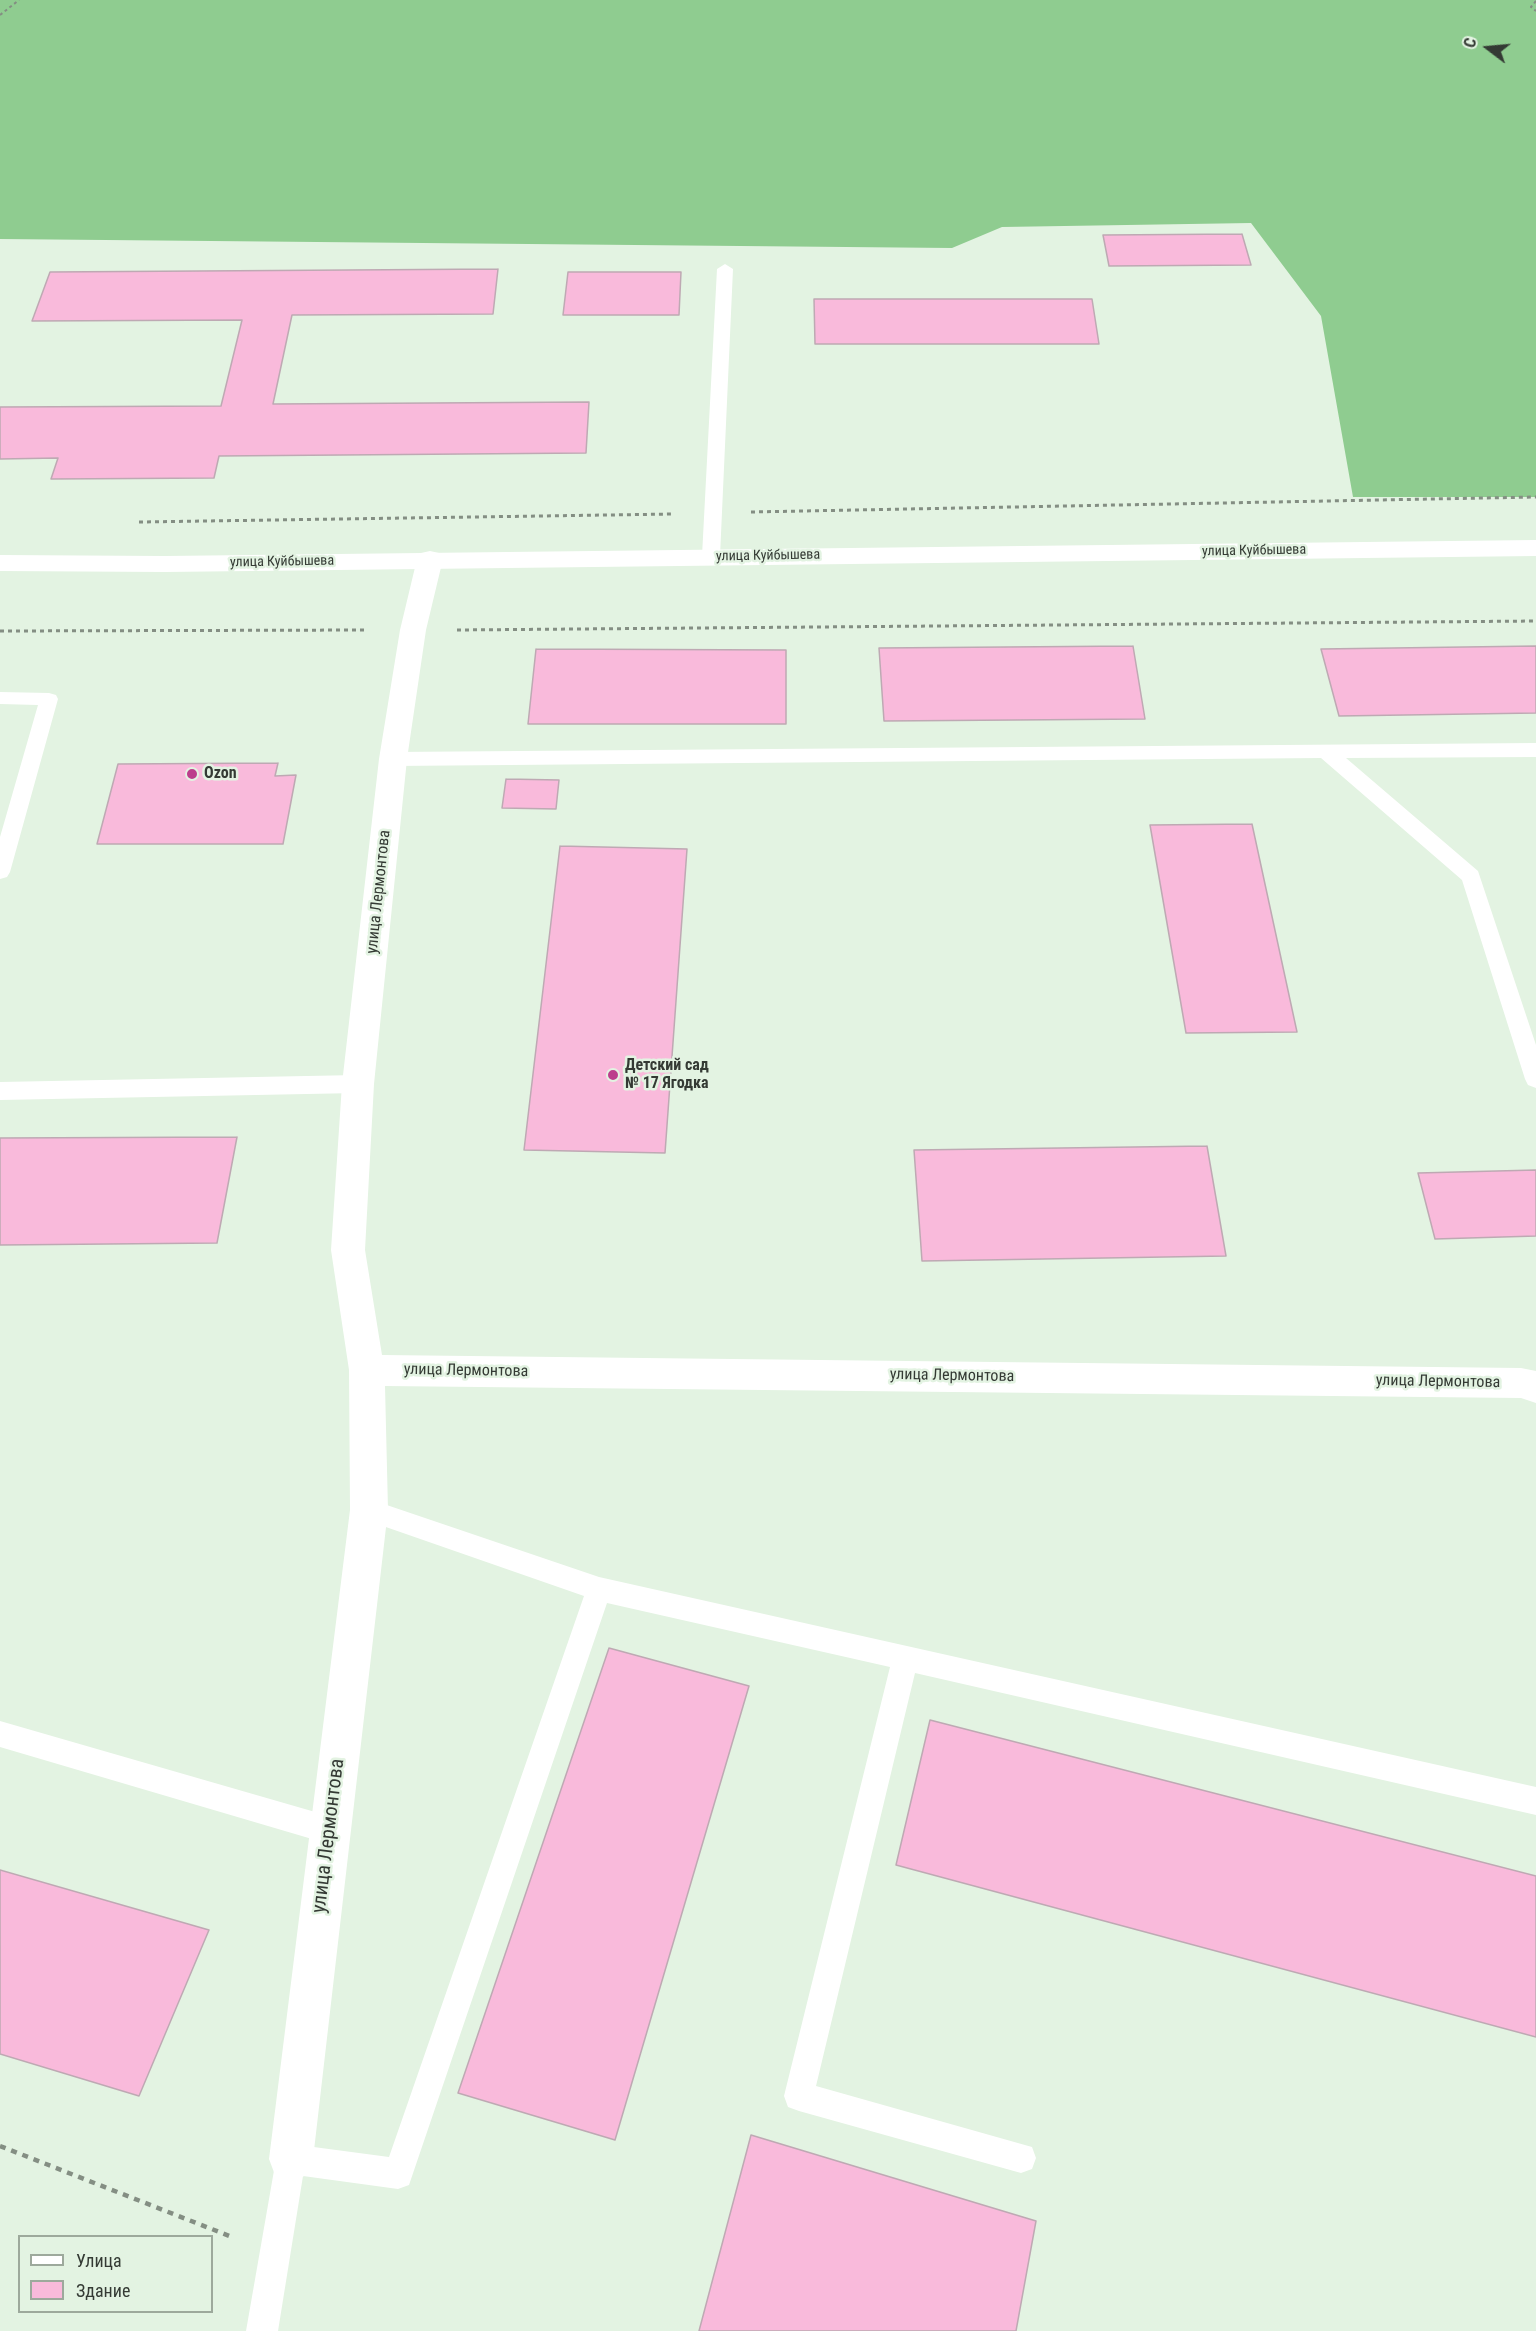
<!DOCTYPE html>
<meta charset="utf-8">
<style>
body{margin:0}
#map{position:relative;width:1536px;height:2331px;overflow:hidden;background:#e3f3e2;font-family:"Roboto Condensed",sans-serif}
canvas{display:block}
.legend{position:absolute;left:18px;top:2235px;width:195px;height:78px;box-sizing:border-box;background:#e3f3e2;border:2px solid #9da99c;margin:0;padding:8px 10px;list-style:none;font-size:18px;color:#343a34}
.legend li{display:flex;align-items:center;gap:12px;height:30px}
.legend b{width:30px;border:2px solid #9da99c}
.north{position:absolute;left:1458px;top:18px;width:60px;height:60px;-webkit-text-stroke:4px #e3f3e2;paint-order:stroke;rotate:286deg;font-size:16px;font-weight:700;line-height:24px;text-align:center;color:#343a34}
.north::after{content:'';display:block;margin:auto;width:21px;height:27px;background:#343a34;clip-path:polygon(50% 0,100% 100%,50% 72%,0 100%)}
</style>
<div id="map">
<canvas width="1536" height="2331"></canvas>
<ul class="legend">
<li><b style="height:8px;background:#fff"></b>Улица</li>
<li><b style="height:16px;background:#f9badb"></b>Здание</li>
</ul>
<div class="north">С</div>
</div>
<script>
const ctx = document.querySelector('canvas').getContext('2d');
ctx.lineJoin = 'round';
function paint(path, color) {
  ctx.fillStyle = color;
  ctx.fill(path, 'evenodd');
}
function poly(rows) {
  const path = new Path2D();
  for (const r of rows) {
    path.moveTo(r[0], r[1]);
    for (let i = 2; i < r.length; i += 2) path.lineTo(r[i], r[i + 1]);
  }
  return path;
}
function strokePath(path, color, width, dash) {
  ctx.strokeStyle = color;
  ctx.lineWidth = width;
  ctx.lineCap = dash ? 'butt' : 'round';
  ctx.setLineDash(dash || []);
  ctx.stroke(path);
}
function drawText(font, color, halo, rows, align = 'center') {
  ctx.font = font + ' "Roboto Condensed",sans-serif';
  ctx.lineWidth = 5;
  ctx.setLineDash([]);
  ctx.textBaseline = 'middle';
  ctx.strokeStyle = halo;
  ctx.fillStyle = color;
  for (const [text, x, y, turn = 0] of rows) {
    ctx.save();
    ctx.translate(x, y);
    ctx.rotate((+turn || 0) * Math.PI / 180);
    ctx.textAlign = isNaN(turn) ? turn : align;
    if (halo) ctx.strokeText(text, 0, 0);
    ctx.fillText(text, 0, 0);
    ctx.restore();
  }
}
const forest = poly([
 [0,0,1536,0,1536,497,1353,497,1321,316,1251,223,1002,227,952,248,0,239]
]);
const building = poly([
 [1242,234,1251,265,1109,266,1103,235,1242,234],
 [498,269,493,314,292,315,273,404,589,402,586,453,219,456,214,478,51,479,58,458,0,459,0,407,221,406,242,320,32,321,50,272,498,269],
 [568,272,681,272,679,315,563,315,568,272],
 [814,299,1092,299,1099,344,815,344,814,299],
 [1133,646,1145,719,884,721,879,648,1133,646],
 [1536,646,1536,713,1339,716,1321,649,1536,646],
 [536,649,786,650,786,724,528,724,536,649],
 [278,763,275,776,296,775,283,844,97,844,118,764,278,763],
 [506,779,559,780,556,809,502,808,506,779],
 [1252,824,1297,1032,1186,1033,1150,825,1252,824],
 [560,846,687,849,665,1153,524,1150,560,846],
 [237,1137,217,1243,0,1245,0,1138,237,1137],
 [1207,1146,1226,1256,922,1261,914,1150,1207,1146],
 [1536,1170,1536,1236,1435,1239,1418,1173,1536,1170],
 [609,1648,749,1686,615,2140,458,2093,609,1648],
 [930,1720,1536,1876,1536,2037,896,1865,930,1720],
 [0,1870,209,1930,139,2096,0,2054,0,1870],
 [751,2135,1036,2221,1016,2331,699,2331,751,2135]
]);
const pathFar2 = poly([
 [1536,1,1531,7,1536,11],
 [0,15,19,0]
]);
const pathFar1 = poly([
 [751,512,1536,497],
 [139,522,674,514],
 [457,630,1536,621],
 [0,631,368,630]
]);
const path = poly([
 [0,2146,232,2237]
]);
const service = poly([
 [725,264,733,269,720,556,717,560,711,562,705,560,702,556,717,269,725,264],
 [0,692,49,693,56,695,58,699,10,872,7,877,0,879,0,837,38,705,0,704,0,692],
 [1536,743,1536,757,1346,758,1478,871,1536,1045,1536,1088,1528,1085,1525,1079,1462,880,1321,758,393,766,386,764,383,759,386,754,393,752,1536,743],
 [358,1075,366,1078,369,1084,366,1090,358,1093,0,1100,0,1082,358,1075],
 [369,1499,599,1577,1536,1787,1536,1815,915,1673,816,2086,1032,2147,1036,2158,1032,2169,1021,2173,799,2111,788,2107,784,2096,890,1667,607,1603,409,2185,398,2189,303,2176,278,2331,246,2331,276,2159,280,2148,291,2144,389,2157,584,1596,360,1518,356,1510,360,1502,369,1499],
 [0,1721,329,1816,339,1820,343,1830,339,1840,329,1844,0,1747,0,1721]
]);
const minor = poly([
 [430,551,439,553,443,559,426,630,407,759,374,1084,365,1250,382,1355,1521,1368,1536,1371,1536,1403,1521,1398,385,1386,388,1510,313,2159,307,2175,291,2181,275,2175,269,2159,350,1510,349,1370,331,1250,342,1084,379,759,400,630,417,559,421,553,430,551]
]);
const tertiary = poly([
 [1536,540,1536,556,165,572,0,571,0,555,165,556,1536,540]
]);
const markers = [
 [192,774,6,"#bc3e8c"],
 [613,1075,6,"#bc3e8c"]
];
const farStreetnames = [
 ["улица Куйбышева",1254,551,-1],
 ["улица Куйбышева",768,556,-1],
 ["улица Куйбышева",282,562,-1]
];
const poiNames = [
 ["Ozon",204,774],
 ["Детский сад",625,1066],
 ["№ 17 Ягодка",625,1084]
];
const streetNames = [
 ["улица Лермонтова",379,892,-84],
 ["улица Лермонтова",466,1371,1],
 ["улица Лермонтова",952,1376,1],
 ["улица Лермонтова",1438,1382,1]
];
const nearStreetnames = [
 ["улица Лермонтова",329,1836,-83]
];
paint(forest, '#8fcc90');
paint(building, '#f9badb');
strokePath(building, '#bea9b3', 1.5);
strokePath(pathFar2, '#848e83', 2, [3, 3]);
strokePath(pathFar1, '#848e83', 3, [4, 4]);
strokePath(path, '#848e83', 4.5, [6, 6]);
paint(service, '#fff');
paint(minor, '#fff');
paint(tertiary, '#fff');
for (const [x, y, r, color] of markers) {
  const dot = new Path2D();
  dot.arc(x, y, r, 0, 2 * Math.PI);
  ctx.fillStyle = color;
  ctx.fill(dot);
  strokePath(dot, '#e3f3e2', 2);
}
drawText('14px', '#343a34', '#e3f3e2', farStreetnames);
drawText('bold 16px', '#343a34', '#e3f3e2', poiNames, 'left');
drawText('16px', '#343a34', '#e3f3e2', streetNames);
drawText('20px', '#343a34', '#e3f3e2', nearStreetnames);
</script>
